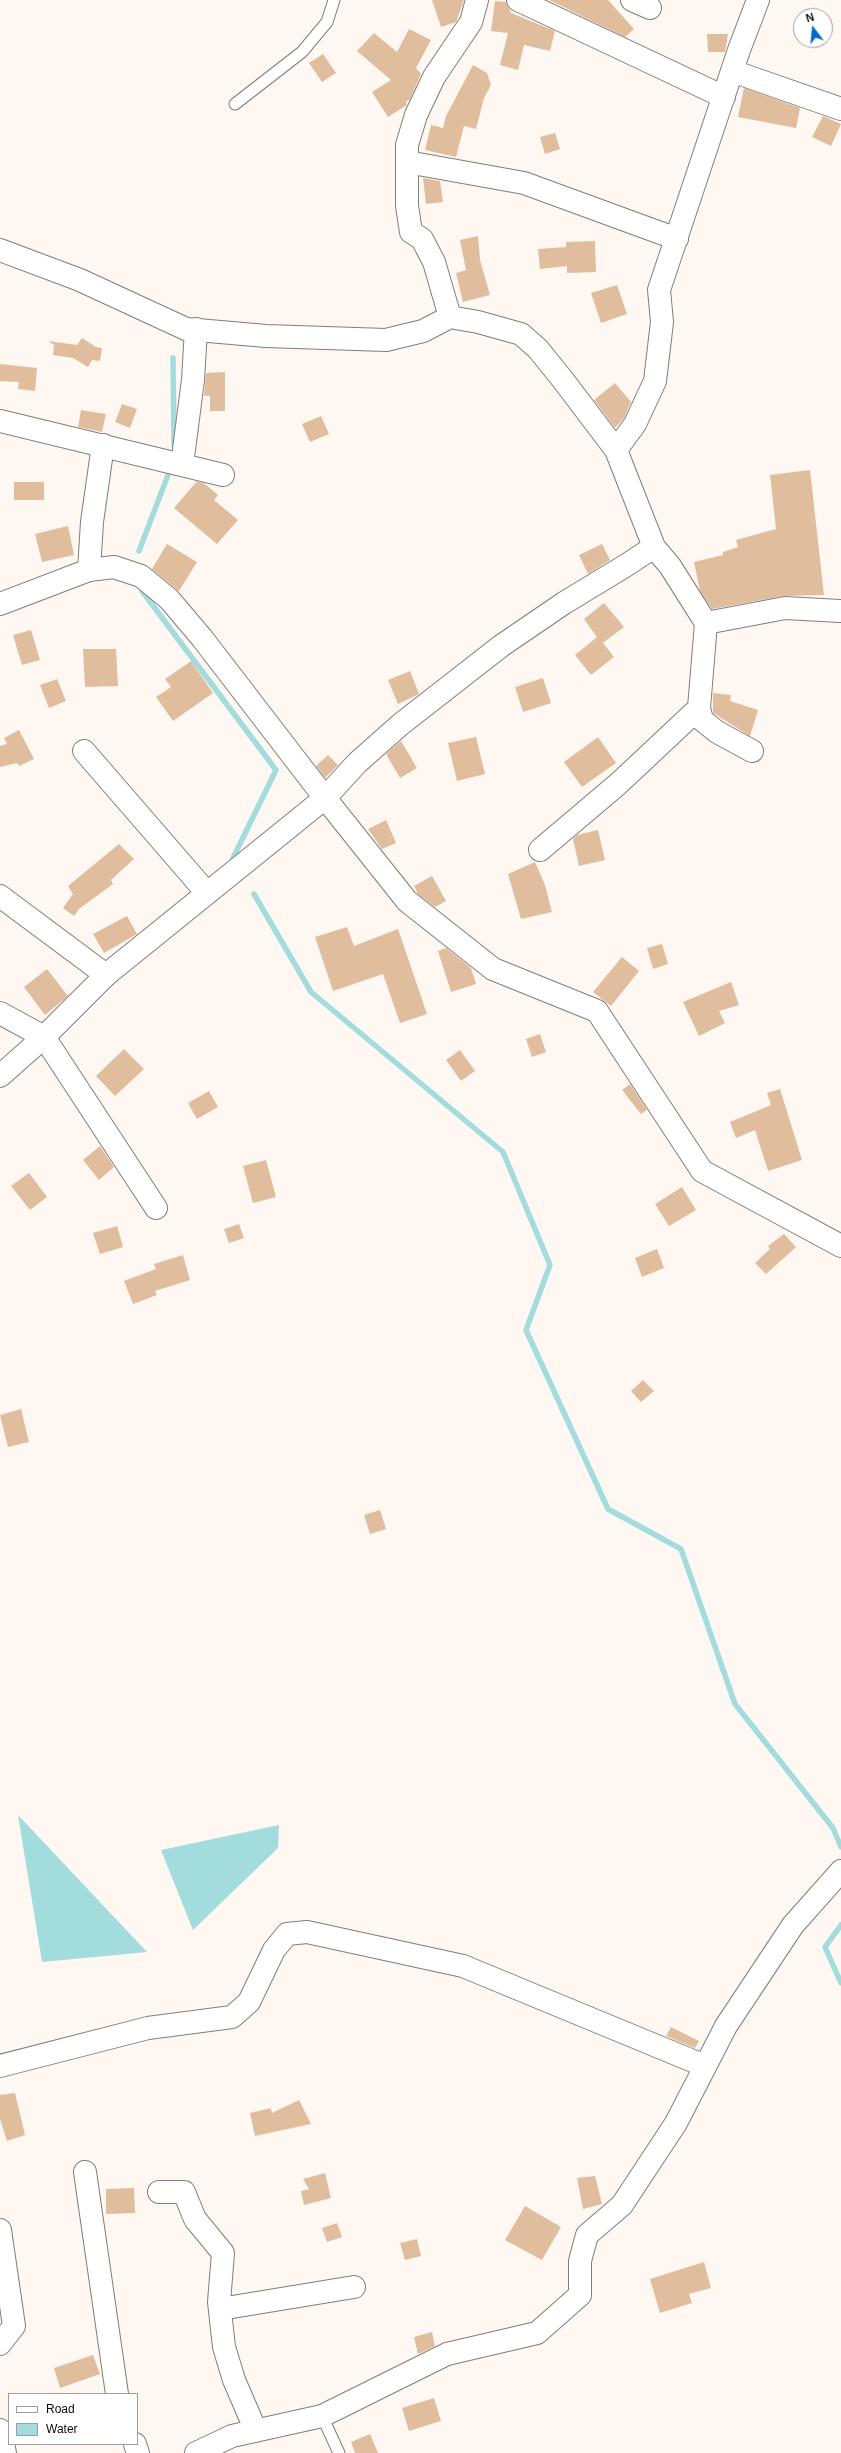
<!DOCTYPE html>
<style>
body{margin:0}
#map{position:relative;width:841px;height:2453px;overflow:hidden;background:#fef7f2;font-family:Helvetica,sans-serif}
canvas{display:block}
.legend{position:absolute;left:8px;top:2393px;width:130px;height:52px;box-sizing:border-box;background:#fff;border:1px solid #9f9e9d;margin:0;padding:5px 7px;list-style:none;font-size:12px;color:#0e0c0b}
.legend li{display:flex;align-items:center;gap:8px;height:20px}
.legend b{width:20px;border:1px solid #9f9e9d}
.north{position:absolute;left:793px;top:8px;width:40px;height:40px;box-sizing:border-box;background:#fff;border:1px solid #9f9e9d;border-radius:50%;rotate:344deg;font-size:11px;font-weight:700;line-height:16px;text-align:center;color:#0e0c0b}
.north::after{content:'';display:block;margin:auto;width:14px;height:18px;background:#0468d0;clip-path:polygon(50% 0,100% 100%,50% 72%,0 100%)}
</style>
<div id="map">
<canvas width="841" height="2453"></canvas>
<ul class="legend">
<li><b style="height:5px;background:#fff"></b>Road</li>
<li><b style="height:11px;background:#a2dcdc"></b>Water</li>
</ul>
<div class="north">N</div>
</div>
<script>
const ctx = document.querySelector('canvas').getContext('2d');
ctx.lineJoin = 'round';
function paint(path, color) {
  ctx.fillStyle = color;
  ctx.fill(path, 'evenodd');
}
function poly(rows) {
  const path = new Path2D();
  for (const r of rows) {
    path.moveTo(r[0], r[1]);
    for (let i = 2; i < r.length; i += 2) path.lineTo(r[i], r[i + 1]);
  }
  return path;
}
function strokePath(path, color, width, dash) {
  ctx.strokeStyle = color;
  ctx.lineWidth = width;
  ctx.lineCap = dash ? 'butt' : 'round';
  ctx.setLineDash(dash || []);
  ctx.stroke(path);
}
const water = poly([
 [18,1815,147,1952,42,1962],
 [279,1825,278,1848,193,1930,161,1850]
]);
const stream = poly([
 [173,358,174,445],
 [139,551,168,475],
 [142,591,276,770,233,858],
 [254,894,311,992,503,1152,550,1265,526,1330,608,1509,681,1549,735,1704,833,1828,841,1847],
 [841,1925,825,1947,841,1983]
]);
const building = poly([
 [432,0,464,0,456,22,441,27],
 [549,0,608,0,634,29,625,37],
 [495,1,506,2,511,13,555,31,550,51,524,45,518,70,500,65,508,33,491,31],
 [409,29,431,40,416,68,421,74,410,99,406,102,407,105,388,117,372,92,391,80,357,51,374,33,397,52],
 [707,34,728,34,725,52,708,52],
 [323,54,336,73,322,82,309,63],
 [473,65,487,73,491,85,484,98,476,129,464,126,456,157,425,150,431,125,443,128,446,116],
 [744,88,800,108,796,128,738,117],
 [823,116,841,124,831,146,812,137],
 [555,133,560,149,545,154,540,137],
 [423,178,440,181,443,202,426,204],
 [478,236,480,260,490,295,463,302,456,273,466,270,460,240],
 [595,241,596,272,567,273,567,266,540,269,538,249,566,247,566,242],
 [617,285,627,314,601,323,591,293],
 [82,338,96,347,102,348,100,361,92,360,88,367,73,358,53,355,54,345,48,341,77,345],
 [0,364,37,368,35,391,18,389,19,382,0,381],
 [225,372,225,411,210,411,210,396,204,396,206,373],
 [615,383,631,402,624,418,615,428,594,400],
 [122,404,137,409,130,428,115,422],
 [81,410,106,414,102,432,78,427],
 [321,416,329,434,310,442,302,424],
 [810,470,824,595,783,596,712,609,700,591,694,562,723,555,723,552,738,547,736,540,776,529,770,475],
 [197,481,205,484,218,495,214,500,238,520,217,544,174,508],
 [14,482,44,482,44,500,14,500],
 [68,526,74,555,42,562,35,534],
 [167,544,197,562,179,591,152,569],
 [602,544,610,560,588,574,579,555],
 [604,603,624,627,603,643,614,657,591,675,575,655,597,637,584,619],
 [31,630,40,660,22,665,13,635],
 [83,649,116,649,118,686,85,687],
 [191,661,213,693,173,721,156,697,171,687,165,679],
 [410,671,419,694,398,704,388,680],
 [543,678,551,703,523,712,515,687],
 [57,679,66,701,49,708,40,685],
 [713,693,731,695,730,701,758,710,750,736,713,713],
 [19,730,34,759,19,766,17,763,0,767,0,746,7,744,4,738],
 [476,737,485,774,457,781,448,743],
 [598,737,616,763,582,787,564,762],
 [401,741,417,768,400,778,386,754],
 [328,755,338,765,325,778,316,766],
 [386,820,396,843,382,849,368,829],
 [598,830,605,860,579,866,573,839,577,835],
 [119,844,134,859,111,880,113,884,79,909,74,916,63,908,73,894,68,886],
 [535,862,545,885,552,912,521,919,508,874],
 [432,876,446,901,435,907,418,894,414,886],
 [127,916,137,934,104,953,93,934],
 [347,927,354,946,398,929,427,1014,400,1023,383,974,333,991,315,937],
 [662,944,668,964,653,969,647,948],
 [446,948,471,968,476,984,451,992,438,951],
 [622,957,639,971,611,1006,593,992],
 [47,969,68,996,45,1015,24,987],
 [731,982,739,1005,719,1011,725,1023,699,1036,683,1002],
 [540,1034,546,1052,532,1057,526,1039],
 [124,1049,144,1069,115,1096,96,1076],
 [460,1050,475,1071,461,1081,446,1060],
 [630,1084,647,1110,641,1114,622,1090],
 [780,1089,802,1160,768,1171,755,1130,736,1138,730,1122,771,1105,767,1093],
 [209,1091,218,1107,197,1119,188,1103],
 [100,1146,114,1167,99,1180,83,1160],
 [266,1160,276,1197,253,1203,243,1166],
 [29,1173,47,1197,30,1210,11,1186],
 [682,1187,696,1210,669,1226,655,1204],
 [239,1224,244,1238,229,1243,224,1229],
 [117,1226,123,1247,100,1254,93,1233],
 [784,1234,796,1247,766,1274,755,1263,770,1249,768,1246],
 [657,1249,664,1268,642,1277,635,1258],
 [183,1255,190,1280,155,1291,157,1295,133,1304,124,1281,156,1269,154,1264],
 [643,1380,654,1391,641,1402,631,1391],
 [21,1409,29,1442,8,1447,0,1415],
 [380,1510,386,1529,370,1534,364,1515],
 [671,2027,699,2041,695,2048,666,2036],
 [15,2093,25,2135,7,2141,0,2119,0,2095],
 [299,2100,311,2124,255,2136,250,2113,271,2108,272,2113],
 [325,2173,331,2198,304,2205,301,2191,309,2189,303,2179],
 [595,2176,602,2204,583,2209,577,2178],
 [134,2188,135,2213,106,2214,106,2189],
 [525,2206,561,2227,542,2260,505,2240],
 [337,2223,342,2237,327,2242,322,2228],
 [417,2239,421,2256,405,2260,400,2243],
 [704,2262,711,2288,689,2294,692,2303,660,2313,650,2279],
 [432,2332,435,2346,418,2354,414,2337],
 [93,2355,100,2374,60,2388,54,2368],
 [434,2398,441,2421,409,2431,402,2408],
 [370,2434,378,2453,355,2453,351,2442]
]);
const lane = poly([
 [235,104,302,52,327,22,334,0],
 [322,2416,339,2453]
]);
const street = poly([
 [477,0,471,22,434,77,416,115,407,145,407,206,411,232,422,239,434,262,450,317,478,322,521,334,538,349,563,380,616,450,635,424,655,381,662,322,659,290,739,50,758,0],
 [518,0,724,97],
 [632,0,650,8],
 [732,71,841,109],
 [407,162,524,183,677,239],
 [0,250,80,280,186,329,266,336,386,340,423,331,450,317],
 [0,421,223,475],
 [182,465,193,380,196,329],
 [654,547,670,566,706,623,699,708,702,720,717,732,752,751],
 [89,570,92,522,103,445],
 [0,604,89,570,114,567,141,576,169,599,202,638,325,798,357,763,401,724,501,646,564,603,625,566,654,547,616,450],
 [706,623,785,608,840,611],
 [84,751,207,893],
 [540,850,618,784,699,708],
 [0,896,106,975],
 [0,1013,44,1037,156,1208],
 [0,2066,148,2028,232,2017,249,2002,274,1950,287,1934,307,1932,463,1966,705,2066],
 [85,2172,117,2394],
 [159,2192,184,2192,195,2219,223,2253,219,2302,224,2347,234,2380,256,2431],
 [0,2230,14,2326,0,2344],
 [220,2309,354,2287],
 [0,2430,5,2453],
 [135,2444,138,2453],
 [196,2453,232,2436,322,2416,447,2354,537,2333,580,2295,580,2261,587,2235,622,2205,676,2123,726,2026,793,1925,841,1871]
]);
const secondary = poly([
 [0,1076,44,1037,106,975,325,798,407,901,493,969,597,1011,702,1171,841,1246]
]);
paint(water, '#a2dcdc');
strokePath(stream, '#a2dcdc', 5.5);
paint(building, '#e0bd9d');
strokePath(lane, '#837d79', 13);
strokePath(street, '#837d79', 24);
strokePath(secondary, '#837d79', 24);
strokePath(lane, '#fff', 11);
strokePath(street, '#fff', 22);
strokePath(secondary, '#fff', 22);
</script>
